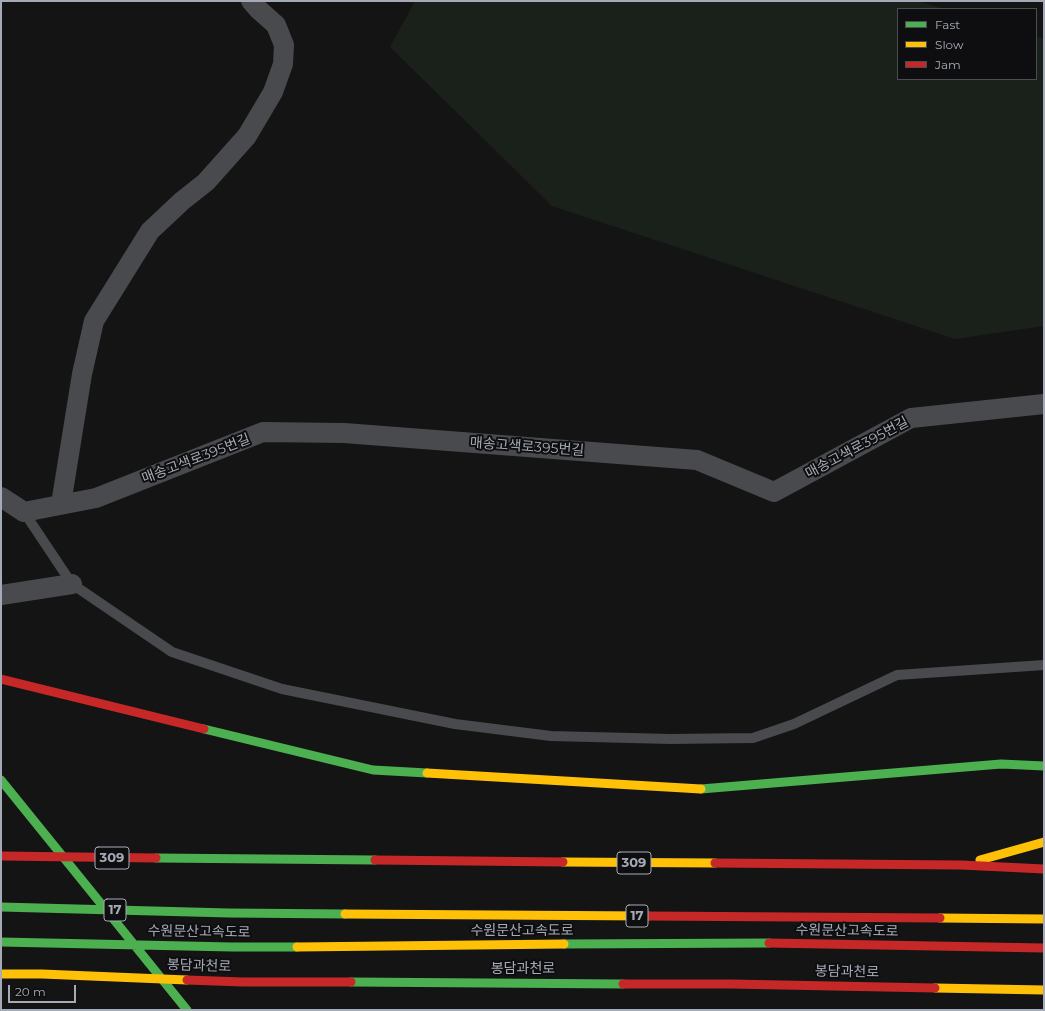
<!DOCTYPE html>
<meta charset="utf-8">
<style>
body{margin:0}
#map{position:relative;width:1045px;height:1011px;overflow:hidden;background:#141414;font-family:Montserrat,sans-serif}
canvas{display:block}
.frame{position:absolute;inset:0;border:2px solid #a5abb6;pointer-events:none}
.legend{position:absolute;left:897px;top:8px;width:140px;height:72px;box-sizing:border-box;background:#0e0e10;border:1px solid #4a4d52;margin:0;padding:5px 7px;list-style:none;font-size:12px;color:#a5abb6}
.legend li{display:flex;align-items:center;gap:8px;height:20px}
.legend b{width:20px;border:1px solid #4a4d52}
.scale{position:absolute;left:8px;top:985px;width:68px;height:18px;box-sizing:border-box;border:2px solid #a5abb6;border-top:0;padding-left:5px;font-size:12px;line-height:14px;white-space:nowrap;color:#a5abb6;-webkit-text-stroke:3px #0e0e10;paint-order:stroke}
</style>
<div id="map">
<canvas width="1045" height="1011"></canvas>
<div class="frame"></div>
<ul class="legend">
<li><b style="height:5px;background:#4caf50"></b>Fast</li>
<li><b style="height:5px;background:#ffc107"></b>Slow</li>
<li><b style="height:5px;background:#c62828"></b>Jam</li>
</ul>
<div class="scale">20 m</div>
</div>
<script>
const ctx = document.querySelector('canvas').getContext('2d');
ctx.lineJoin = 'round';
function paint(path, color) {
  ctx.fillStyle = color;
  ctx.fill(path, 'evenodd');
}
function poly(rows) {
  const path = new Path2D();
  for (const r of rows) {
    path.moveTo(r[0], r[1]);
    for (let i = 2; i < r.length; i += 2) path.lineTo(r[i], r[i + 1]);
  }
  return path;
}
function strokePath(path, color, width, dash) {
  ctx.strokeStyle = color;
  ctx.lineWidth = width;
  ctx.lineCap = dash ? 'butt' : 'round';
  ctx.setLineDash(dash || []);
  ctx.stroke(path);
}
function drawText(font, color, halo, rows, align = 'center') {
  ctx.font = font + ' Montserrat,"Noto Sans KR",sans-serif';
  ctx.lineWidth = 4;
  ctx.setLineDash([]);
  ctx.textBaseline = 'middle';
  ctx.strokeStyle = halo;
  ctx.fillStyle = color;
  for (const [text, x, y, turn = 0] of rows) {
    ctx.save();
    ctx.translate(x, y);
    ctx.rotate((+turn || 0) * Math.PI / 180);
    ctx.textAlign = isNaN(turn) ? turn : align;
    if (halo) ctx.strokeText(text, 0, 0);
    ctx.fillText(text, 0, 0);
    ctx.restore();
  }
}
const green = poly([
 [415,1,917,1,944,9,898,9,898,79,1036,79,1036,36,1044,39,1044,326,955,339,552,206,390,47]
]);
const lane = poly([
 [24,512,72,584,172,652,282,689,455,724,551,736,670,739,753,738,794,724,897,675,1044,665]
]);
const street = poly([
 [1,497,24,512,96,498,263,432,344,433,697,460,774,492,911,418,1044,404],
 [61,504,82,374,94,321,150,231,182,201,206,182,247,136,273,92,283,64,284,45,276,25,258,9,251,1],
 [1,595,72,584]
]);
const fast = poly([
 [204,729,373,770,427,773],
 [1,780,187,1010],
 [701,789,1001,764,1044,766],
 [156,858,375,860],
 [1,907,229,913,345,914],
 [1,942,232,947,297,947],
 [564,944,769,943],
 [351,982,623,984]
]);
const slow = poly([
 [427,773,701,789],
 [980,860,1044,842],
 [563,862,715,863],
 [345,914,648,916],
 [940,918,1044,919],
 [297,947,564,944],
 [1,974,42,974,187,980],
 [935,988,1044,990]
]);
const jam = poly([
 [1,679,204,729],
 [1,856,156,858],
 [375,860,563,862],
 [715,863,961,865,1044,869],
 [648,916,940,918],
 [769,943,1044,948],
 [187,980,243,982,351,982],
 [623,984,731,984,935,988]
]);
const shields = [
 [112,858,34],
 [634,863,34],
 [115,910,22],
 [637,916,22]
];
const shieldNames = [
 ["309",112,858],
 ["309",634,863],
 ["17",115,910],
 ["17",637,916]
];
const streetNames = [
 ["매송고색로395번길",527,447,4],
 ["매송고색로395번길",857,448,-28],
 ["매송고색로395번길",196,459,-21],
 ["수원문산고속도로",522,931],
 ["수원문산고속도로",847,931,1],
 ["수원문산고속도로",199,932,1],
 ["봉담과천로",199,966,2],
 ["봉담과천로",523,969],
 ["봉담과천로",847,972,1]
];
paint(green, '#1a211b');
strokePath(lane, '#484a4d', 10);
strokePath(street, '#484a4d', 20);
strokePath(fast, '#4caf50', 9);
strokePath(slow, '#ffc107', 9);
strokePath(jam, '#c62828', 9);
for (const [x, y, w] of shields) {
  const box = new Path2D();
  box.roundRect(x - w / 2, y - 11, w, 22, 3);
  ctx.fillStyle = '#0e0e10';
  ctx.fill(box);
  strokePath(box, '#a5abb6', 1);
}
drawText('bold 13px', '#a5abb6', null, shieldNames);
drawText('14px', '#a5abb6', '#0e0e10', streetNames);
</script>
